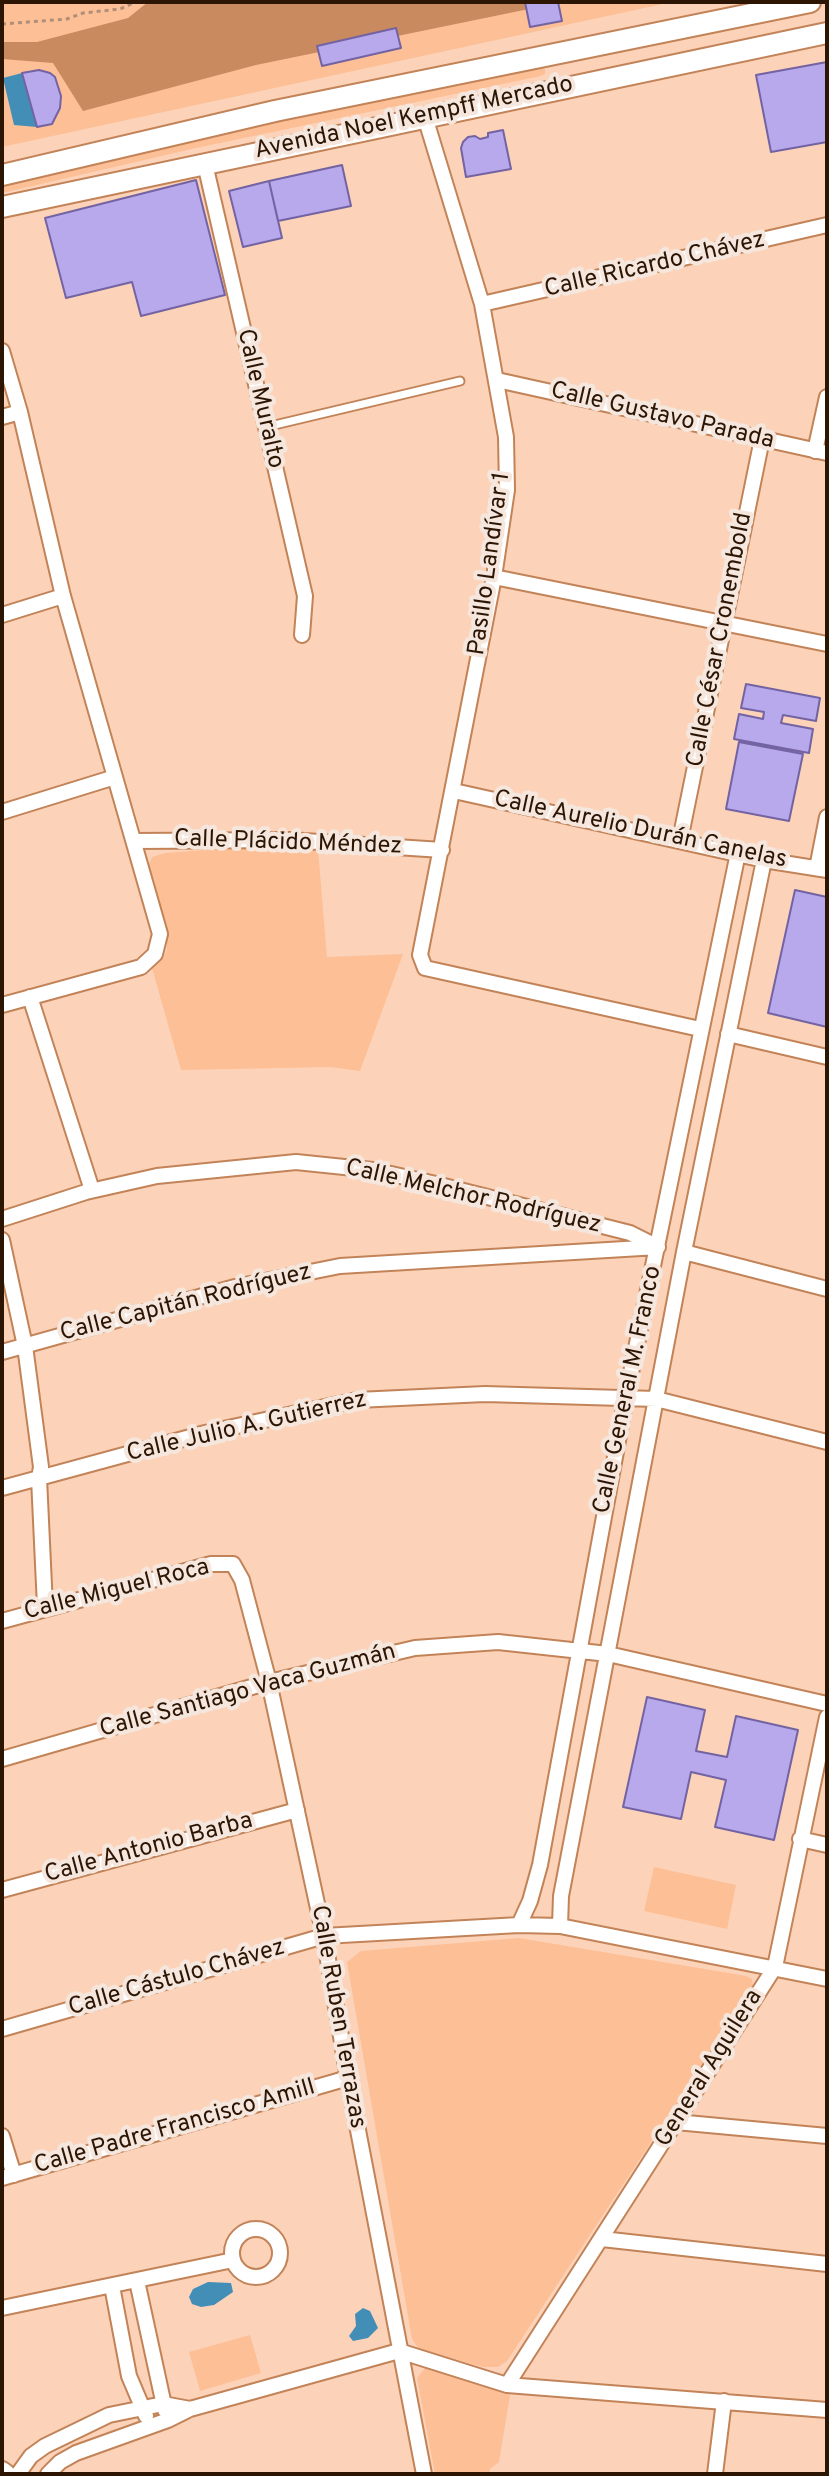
<!DOCTYPE html>
<meta charset="utf-8">
<style>
body{margin:0}
#map{position:relative;width:829px;height:2476px;overflow:hidden;background:#fcd3b9;font-family:Overpass,sans-serif}
canvas{display:block}
.frame{position:absolute;inset:0;border:4px solid #2d1504;pointer-events:none}
</style>
<div id="map">
<canvas width="829" height="2476"></canvas>
<div class="frame"></div>
</div>
<script>
const ctx = document.querySelector('canvas').getContext('2d');
ctx.lineJoin = 'round';
function paint(path, color) {
  ctx.fillStyle = color;
  ctx.fill(path, 'evenodd');
}
function poly(rows) {
  const path = new Path2D();
  for (const r of rows) {
    if (r.length === 3) {
      path.moveTo(r[0] + r[2], r[1]);
      path.arc(r[0], r[1], r[2], 0, 2 * Math.PI);
      continue;
    }
    path.moveTo(r[0], r[1]);
    for (let i = 2; i < r.length; i += 2) path.lineTo(r[i], r[i + 1]);
  }
  return path;
}
function strokePath(path, color, width, dash) {
  ctx.strokeStyle = color;
  ctx.lineWidth = width;
  ctx.lineCap = dash ? 'butt' : 'round';
  ctx.setLineDash(dash || []);
  ctx.stroke(path);
}
function drawText(font, color, halo, rows, align = 'center') {
  ctx.font = font + ' Overpass,sans-serif';
  ctx.lineWidth = 8;
  ctx.setLineDash([]);
  ctx.textBaseline = 'middle';
  ctx.strokeStyle = halo;
  ctx.fillStyle = color;
  for (const [text, x, y, turn = 0] of rows) {
    ctx.save();
    ctx.translate(x, y);
    ctx.rotate((+turn || 0) * Math.PI / 180);
    ctx.textAlign = isNaN(turn) ? turn : align;
    if (halo) ctx.strokeText(text, 0, 0);
    ctx.fillText(text, 0, 0);
    ctx.restore();
  }
}
const green = poly([
 [2,2,672,2,2,147],
 [539,66,545,69,545,74,541,76,196,148,2,193,2,185,102,160],
 [246,847,318,849,327,957,403,954,360,1071,330,1067,181,1070,152,968,164,957,167,949,167,934,148,866,152,857,165,853],
 [654,1867,736,1885,727,1929,644,1911],
 [519,1938,746,1976,752,1979,753,1987,507,2361,498,2367,483,2367,419,2349,412,2339,347,1962,361,1951],
 [250,2335,261,2373,200,2391,189,2352],
 [425,2368,510,2395,499,2462,490,2469,489,2474,435,2474,417,2378]
]);
const forest = poly([
 [148,2,563,2,256,65,83,111,53,63,2,59,2,42,37,42,128,18]
]);
const water = poly([
 [22,73,37,127,14,125,3,78],
 [208,2282,231,2283,233,2292,214,2305,201,2307,192,2304,189,2297,193,2289],
 [363,2308,370,2311,378,2328,368,2338,353,2341,349,2336,356,2326,355,2314]
]);
const building = poly([
 [525,2,558,2,562,21,530,27,525,2],
 [396,28,401,48,322,66,317,46,396,28],
 [827,62,827,142,771,152,756,75,827,62],
 [39,70,50,73,55,77,61,96,60,108,52,124,37,127,22,73,39,70],
 [503,130,511,169,466,177,461,148,463,142,468,137,475,136,480,139,488,137,488,133,503,130],
 [342,165,351,206,278,221,269,181,342,165],
 [196,180,225,295,141,316,132,282,66,298,45,218,196,180],
 [269,181,282,238,243,247,229,191,269,181],
 [746,684,820,698,816,721,783,715,781,723,813,729,809,753,734,739,739,714,763,719,764,712,741,708,746,684],
 [739,742,803,754,789,821,726,809,739,742],
 [795,890,827,897,827,1027,768,1013,795,890],
 [647,1697,705,1710,696,1751,727,1757,736,1716,798,1730,774,1840,715,1827,726,1780,691,1772,681,1819,623,1807,647,1697]
]);
const path = poly([
 [2,24,67,19,83,13,120,9,136,2],
 [2,116,3,124]
]);
const service = poly([
 [266,427,460,381]
]);
const minor = poly([
 [425,117,482,304,506,437,507,490,494,577,420,955,425,968,700,1029],
 [205,164,305,596,302,635],
 [482,304,827,225],
 [2,351,20,412,63,596,160,934,155,954,141,967,2,1005],
 [497,380,827,453],
 [2,417,20,412],
 [815,451,827,397],
 [494,577,827,644],
 [2,615,63,596],
 [454,791,764,860,827,870],
 [2,812,115,777],
 [680,840,762,439],
 [134,841,289,840,442,850],
 [817,868,827,817],
 [30,997,92,1190],
 [728,1034,827,1057],
 [2,1219,86,1192,157,1176,296,1162,373,1170,436,1184,630,1233,658,1247],
 [2,1240,25,1346,41,1467,39,1478,45,1607],
 [684,1252,827,1289],
 [2,1352,235,1287,340,1266,658,1247],
 [2,1488,205,1433,357,1400,485,1394,656,1399,827,1442],
 [2,1621,211,1564,233,1564,242,1580,269,1682,324,1936,348,2078,424,2474],
 [2,1759,269,1682,415,1648,498,1642,608,1654,827,1704],
 [800,1839,827,1845],
 [2,1890,297,1810],
 [519,1925,530,1901,540,1865,626,1397,738,853],
 [560,1926,561,1896,684,1252,764,860],
 [2,2029,324,1936,519,1925,560,1926,827,1979],
 [676,2122,827,2136],
 [2,2136,14,2175],
 [2,2178,348,2078],
 [256,2253,24],
 [602,2239,827,2264],
 [137,2281,165,2410],
 [112,2286,129,2376,146,2416],
 [2,2308,233,2260],
 [507,2385,775,1967,827,1717],
 [18,2474,31,2456,45,2446,109,2415,163,2404,190,2409],
 [48,2474,60,2462,76,2453,168,2420,190,2409,399,2351,507,2385,827,2410],
 [715,2474,724,2401]
]);
const tertiary = poly([
 [2,2471,6,2474]
]);
const secondary = poly([
 [2,175,275,111,810,2],
 [2,207,827,33]
]);
const streetNames = [
 ["Avenida Noel Kempff Mercado",414,119,-12],
 ["Calle Ricardo Chávez",655,266,-13],
 ["Calle Muralto",259,399,77],
 ["Calle Gustavo Parada",662,417,13],
 ["Pasillo Landívar 1",491,564,-82],
 ["Calle César Cronembold",721,640,-79],
 ["Calle Aurelio Durán Canelas",640,831,12],
 ["Calle Plácido Méndez",288,844,2],
 ["Calle Melchor Rodríguez",473,1198,13],
 ["Calle Capitán Rodríguez",186,1304,-14],
 ["Calle General M. Franco",629,1390,-78],
 ["Calle Julio A. Gutierrez",247,1428,-13],
 ["Calle Miguel Roca",117,1591,-14],
 ["Calle Santiago Vaca Guzmán",248,1692,-15],
 ["Calle Antonio Barba",149,1849,-15],
 ["Calle Cástulo Chávez",177,1979,-16],
 ["Calle Ruben Terrazas",337,2017,80],
 ["General Aguilera",710,2069,-58],
 ["Calle Padre Francisco Amill",175,2128,-16]
];
paint(green, '#fdbf96');
paint(forest, '#c98a60');
paint(water, '#438eb6');
paint(building, '#b8a8ec');
strokePath(building, '#7363a2', 2);
strokePath(service, '#c28358', 11);
strokePath(minor, '#c28358', 18);
strokePath(tertiary, '#c28358', 22);
strokePath(secondary, '#c28358', 24);
strokePath(path, '#b18e78', 3, [4, 4]);
strokePath(service, '#fff', 7);
strokePath(minor, '#fff', 14);
strokePath(tertiary, '#fff', 18);
strokePath(secondary, '#fff', 20);
drawText('24px', '#2d1504', '#f5e7de', streetNames);
</script>
